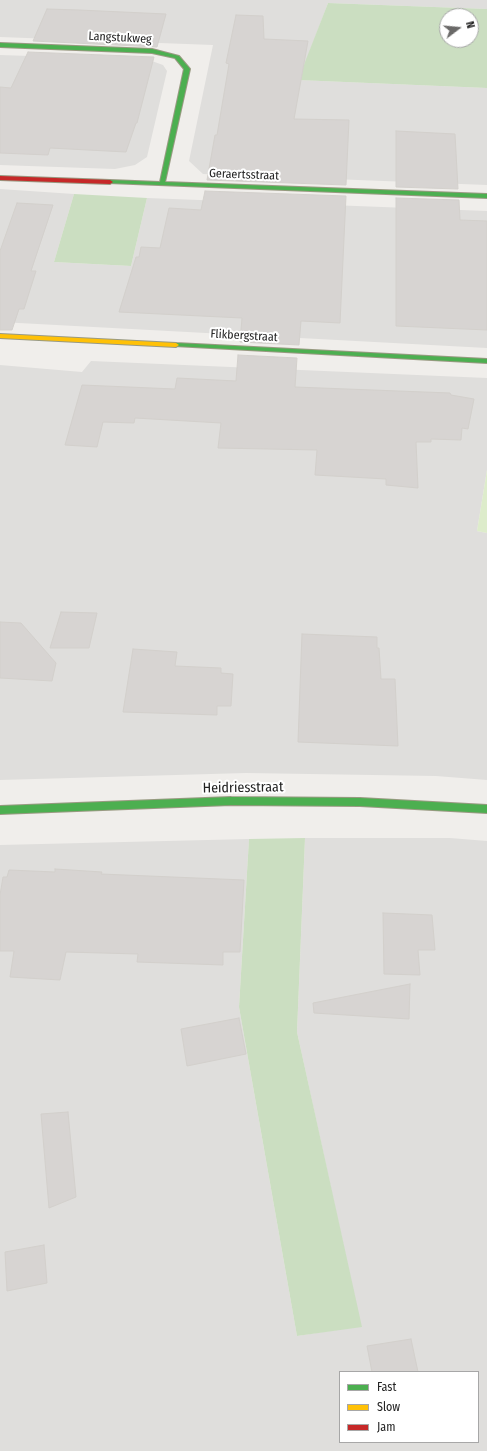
<!DOCTYPE html>
<style>
body{margin:0}
#map{position:relative;width:487px;height:1451px;overflow:hidden;background:#f0eeeb;font-family:"Fira Sans Condensed",sans-serif}
canvas{display:block}
.legend{position:absolute;left:339px;top:1371px;width:140px;height:72px;box-sizing:border-box;background:#fff;border:1px solid #a7a7a7;margin:0;padding:5px 7px;list-style:none;font-size:12px;color:#222}
.legend li{display:flex;align-items:center;gap:8px;height:20px}
.legend b{width:20px;border:1px solid #a7a7a7}
.north{position:absolute;left:439px;top:8px;width:40px;height:40px;box-sizing:border-box;background:#fff;border:1px solid #a7a7a7;border-radius:50%;rotate:74deg;font-size:11px;font-weight:700;line-height:16px;text-align:center;color:#222}
.north::after{content:'';display:block;margin:auto;width:14px;height:18px;background:#6a6968;clip-path:polygon(50% 0,100% 100%,50% 72%,0 100%)}
</style>
<div id="map">
<canvas width="487" height="1451"></canvas>
<ul class="legend">
<li><b style="height:5px;background:#4caf50"></b>Fast</li>
<li><b style="height:5px;background:#ffc107"></b>Slow</li>
<li><b style="height:5px;background:#c62828"></b>Jam</li>
</ul>
<div class="north">N</div>
</div>
<script>
const ctx = document.querySelector('canvas').getContext('2d');
ctx.lineJoin = 'round';
function paint(path, color) {
  ctx.fillStyle = color;
  ctx.fill(path, 'evenodd');
}
function poly(rows) {
  const path = new Path2D();
  for (const r of rows) {
    path.moveTo(r[0], r[1]);
    for (let i = 2; i < r.length; i += 2) path.lineTo(r[i], r[i + 1]);
  }
  return path;
}
function strokePath(path, color, width, dash) {
  ctx.strokeStyle = color;
  ctx.lineWidth = width;
  ctx.lineCap = dash ? 'butt' : 'round';
  ctx.setLineDash(dash || []);
  ctx.stroke(path);
}
function drawText(font, color, halo, rows, align = 'center') {
  ctx.font = font + ' "Fira Sans Condensed",sans-serif';
  ctx.lineWidth = 4;
  ctx.setLineDash([]);
  ctx.textBaseline = 'middle';
  ctx.strokeStyle = halo;
  ctx.fillStyle = color;
  for (const [text, x, y, turn = 0] of rows) {
    ctx.save();
    ctx.translate(x, y);
    ctx.rotate((+turn || 0) * Math.PI / 180);
    ctx.textAlign = isNaN(turn) ? turn : align;
    if (halo) ctx.strokeText(text, 0, 0);
    ctx.fillText(text, 0, 0);
    ctx.restore();
  }
}
const residential = poly([
 [0,0,487,0,487,9,328,3,299,80,487,88,487,185,203,174,189,161,213,45,0,37],
 [0,55,149,60,163,65,167,71,147,157,135,165,115,169,0,165],
 [0,189,74,194,54,262,131,266,147,198,487,211,487,348,0,322],
 [91,361,487,378,487,470,477,531,487,533,487,780,436,776,246,773,0,780,0,365,82,372],
 [305,838,450,838,487,841,487,1451,0,1451,0,845,249,839,239,1007,297,1336,361,1326,297,1032],
 [340,1372,478,1372,478,1442,340,1442]
]);
const grass = poly([
 [487,470,487,533,477,531]
]);
const forest = poly([
 [328,3,487,9,487,88,298,80],
 [447,16,471,16,471,40,447,40],
 [74,194,147,198,131,266,54,262],
 [305,838,297,1032,362,1327,297,1336,239,1007,249,839]
]);
const building = poly([
 [47,9,79,10,166,14,157,47,33,41,47,9],
 [236,15,263,16,264,39,308,41,294,119,349,120,346,185,207,180,215,135,217,135,229,64,226,63,236,15],
 [28,52,154,57,137,123,136,123,126,152,50,148,48,155,0,153,0,87,11,88,28,52],
 [396,131,455,134,458,189,396,187,396,131],
 [205,191,346,196,340,323,301,321,299,345,240,342,242,318,119,312,136,257,139,257,141,247,160,248,169,208,201,210,205,191],
 [396,198,459,200,460,220,487,221,487,330,396,326,396,198],
 [17,203,53,205,31,271,36,271,24,309,19,309,12,330,0,330,0,251,17,203],
 [238,355,297,358,295,387,450,393,451,395,474,399,468,429,462,428,461,440,431,439,431,442,416,442,418,488,386,485,386,479,315,475,317,450,218,448,221,423,135,418,134,423,103,422,97,447,65,445,82,385,175,389,177,378,236,381,238,355],
 [61,612,97,613,89,648,50,648,61,612],
 [0,622,21,623,56,663,52,681,0,678,0,622],
 [302,634,377,637,377,648,379,648,381,679,395,679,398,746,298,742,302,634],
 [133,649,177,652,175,666,221,668,221,673,233,674,231,706,217,706,217,715,123,712,133,649],
 [55,869,102,872,101,874,244,880,240,952,223,952,223,965,137,962,138,954,66,952,60,980,10,977,14,951,0,951,0,895,3,877,7,877,9,870,55,872,55,869],
 [383,913,432,915,435,950,418,950,420,975,384,974,383,913],
 [410,984,409,1019,314,1013,313,1003,410,984],
 [239,1018,246,1054,187,1066,181,1029,239,1018],
 [68,1112,76,1197,49,1208,41,1114,68,1112],
 [44,1245,47,1283,7,1291,5,1252,44,1245],
 [411,1339,418,1372,372,1372,367,1346,411,1339]
]);
const fast = poly([
 [0,43,152,49,179,56,190,69,165,182,487,194,487,198,108,183,107,182,110,180,160,182,184,69,175,58,152,53,0,47,0,43],
 [176,343,487,359,487,363,174,346,174,344,176,343],
 [231,797,360,798,487,805,487,813,360,806,231,805,0,814,0,806,231,797]
]);
const slow = poly([
 [0,334,176,343,179,345,176,347,0,338,0,334]
]);
const jam = poly([
 [0,176,110,180,113,182,110,184,0,180,0,176]
]);
const farStreetnames = [
 ["Langstukweg",120,38,3],
 ["Geraertsstraat",244,175,2],
 ["Flikbergstraat",244,336,3]
];
const streetNames = [
 ["Heidriesstraat",243,788,-1]
];
paint(residential, '#dfdedc');
paint(grass, '#ddeccb');
paint(forest, '#cbdec1');
paint(building, '#d7d4d2');
strokePath(building, '#d3d0cc', 1);
strokePath(fast, '#999a82', 2);
strokePath(slow, '#999a82', 2);
strokePath(jam, '#999a82', 2);
paint(fast, '#4caf50');
paint(slow, '#ffc107');
paint(jam, '#c62828');
drawText('12px', '#222', '#fff', farStreetnames);
drawText('14px', '#222', '#fff', streetNames);
</script>
